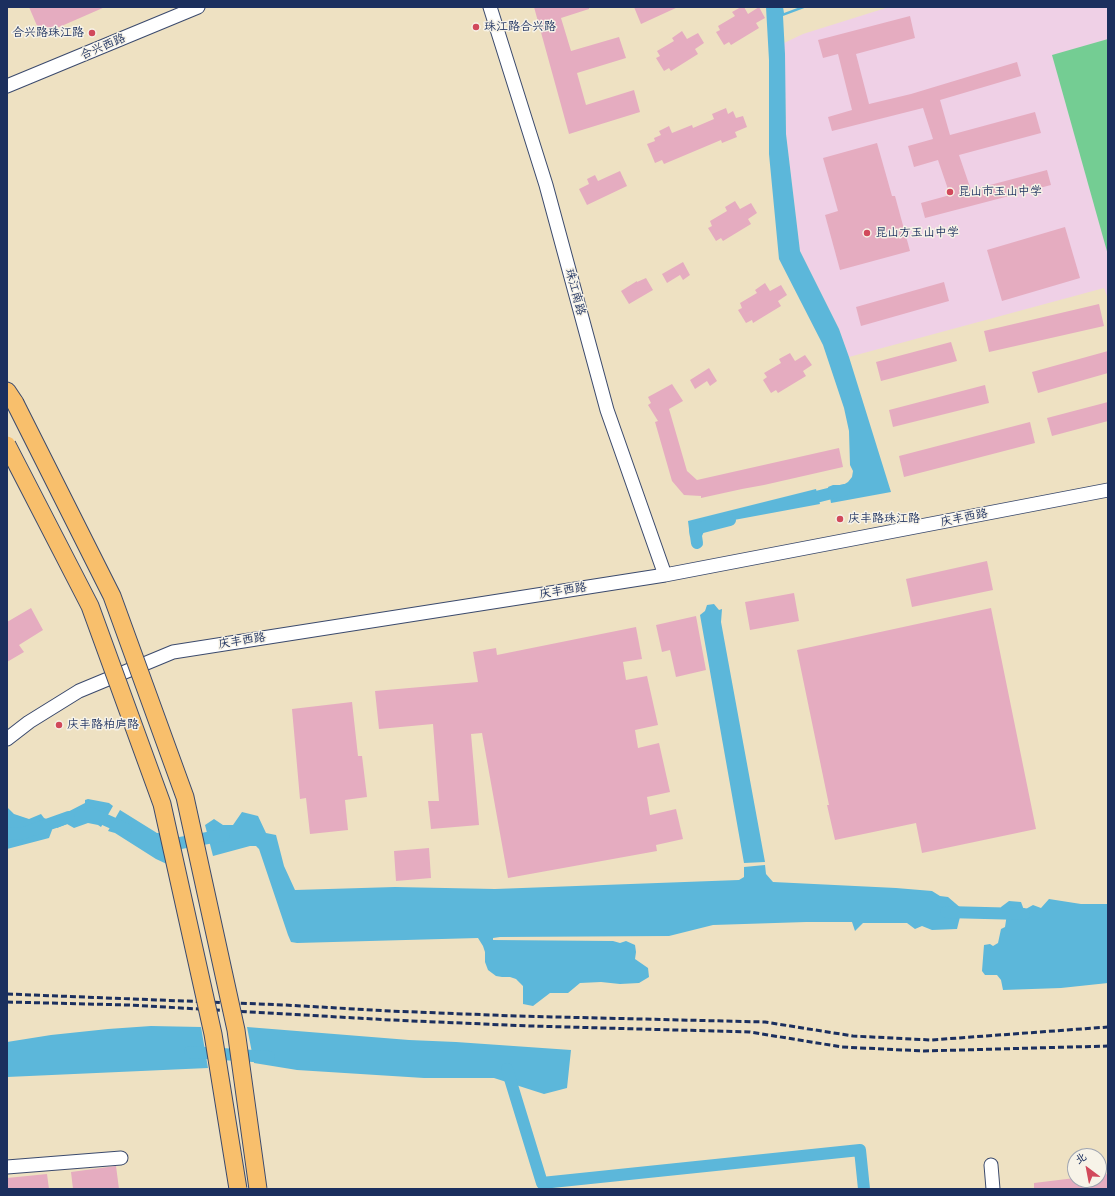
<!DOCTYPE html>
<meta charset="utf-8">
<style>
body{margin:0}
#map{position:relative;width:1115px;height:1196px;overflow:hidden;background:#eee1c2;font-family:"Shantell Sans","LXGW WenKai TC",sans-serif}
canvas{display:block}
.frame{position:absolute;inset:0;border:8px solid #1b2f5e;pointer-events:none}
.north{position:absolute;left:1067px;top:1148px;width:40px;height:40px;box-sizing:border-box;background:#f7f3e8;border:1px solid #9fa5b1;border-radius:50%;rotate:328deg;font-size:11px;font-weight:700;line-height:16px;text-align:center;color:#1b2f5e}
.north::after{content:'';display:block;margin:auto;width:14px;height:18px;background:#d1495b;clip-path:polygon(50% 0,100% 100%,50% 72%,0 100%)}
</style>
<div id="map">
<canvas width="1115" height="1196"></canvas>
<div class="frame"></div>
<div class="north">北</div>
</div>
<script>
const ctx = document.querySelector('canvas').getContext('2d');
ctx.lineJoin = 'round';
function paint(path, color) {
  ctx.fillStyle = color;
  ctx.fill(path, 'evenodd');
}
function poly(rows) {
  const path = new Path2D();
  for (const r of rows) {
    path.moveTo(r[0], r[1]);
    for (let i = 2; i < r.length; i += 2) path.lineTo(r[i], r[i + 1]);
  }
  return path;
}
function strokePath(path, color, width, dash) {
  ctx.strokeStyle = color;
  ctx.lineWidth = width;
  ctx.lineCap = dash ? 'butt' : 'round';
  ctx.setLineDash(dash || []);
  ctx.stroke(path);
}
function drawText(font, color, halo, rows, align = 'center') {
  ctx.font = font + ' "Shantell Sans","LXGW WenKai TC",sans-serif';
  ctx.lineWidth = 3;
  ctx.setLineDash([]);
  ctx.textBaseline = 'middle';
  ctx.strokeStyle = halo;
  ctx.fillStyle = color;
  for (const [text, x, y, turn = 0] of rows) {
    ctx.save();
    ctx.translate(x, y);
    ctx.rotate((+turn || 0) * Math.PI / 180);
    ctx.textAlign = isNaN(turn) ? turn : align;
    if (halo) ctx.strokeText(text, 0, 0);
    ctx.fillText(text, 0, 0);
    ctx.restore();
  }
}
const built = poly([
 [889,7,1108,7,1108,299,1104,288,849,357,839,329,800,251,786,134,784,43,803,34]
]);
const green = poly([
 [1108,39,1108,255,1052,55]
]);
const water = poly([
 [766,7,783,7,784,13,800,7,807,7,783,16,785,54,786,134,800,251,839,329,849,357,891,492,831,503,828,487,833,485,843,485,848,482,852,477,853,471,850,465,849,431,844,408,823,345,779,259,769,154,769,60],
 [816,489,820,504,707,525,702,536,690,537,688,521],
 [714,604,719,610,722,609,721,622,765,862,744,863,700,615,705,611,707,605],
 [88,799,109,803,113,806,101,827,98,825,88,823,74,828,67,824,57,828,54,819,85,803,85,800],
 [7,807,14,814,29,819,41,814,44,818,49,820,52,830,49,838,7,849],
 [120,810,157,833,162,833,169,865,156,859,115,833,108,831],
 [242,812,258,816,266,833,276,835,284,866,295,890,395,887,495,889,739,880,744,877,744,867,765,865,766,874,773,882,896,888,932,891,940,896,948,897,962,909,957,929,932,930,922,926,915,929,907,923,863,923,855,931,852,922,806,922,713,925,669,936,500,937,493,938,493,940,613,941,620,943,626,941,635,945,636,952,635,959,648,968,649,977,639,983,620,984,601,982,580,983,568,993,550,993,533,1006,523,1004,523,986,516,979,510,977,502,977,496,976,488,970,485,962,485,952,483,946,478,938,297,943,291,942,288,935,259,849,256,846,250,846,213,856,205,825,214,819,223,825,233,825],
 [1049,899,1081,904,1108,904,1108,983,1061,988,1003,990,1001,980,997,975,985,975,982,971,984,945,990,944,993,946,998,943,1001,929,1005,927,1007,914,999,914,1001,907,1009,901,1021,902,1024,910,1033,905,1041,908],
 [151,1026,201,1027,208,1068,7,1077,7,1042,51,1035,108,1029],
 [247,1027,409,1040,456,1042,571,1050,567,1088,544,1094,494,1078,424,1078,297,1070,254,1063]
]);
const canal = poly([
 [804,500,844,490],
 [697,543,695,529,730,520],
 [90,813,126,829],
 [7,834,24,833,69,817],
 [164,846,224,835],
 [946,912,1024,914],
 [190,1052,269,1057],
 [507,1069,542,1183,860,1150,864,1189]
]);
const building = poly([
 [29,7,105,7,41,35],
 [534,7,589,7,589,9,561,18,571,51,619,37,626,58,577,73,586,105,634,90,640,112,569,134],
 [634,7,678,7,641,24],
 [741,7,744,7,748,14,759,7,765,18,756,23,759,28,731,45,729,42,724,45,716,32,720,30,718,26,735,16,732,12],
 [910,16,915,38,856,54,869,104,911,94,1017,62,1021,76,940,100,950,135,1035,112,1041,133,959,155,971,190,1047,170,1051,185,925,218,921,203,950,195,938,160,914,167,908,146,933,139,923,108,832,131,828,117,852,110,838,54,823,58,818,40],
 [682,31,687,39,698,33,704,43,695,49,698,54,671,71,669,68,664,71,656,58,660,56,657,51,674,41,672,38],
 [726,108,728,114,733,111,736,118,743,116,747,127,735,132,737,137,722,143,721,140,664,164,662,160,655,163,647,144,655,141,654,138,661,135,659,131,669,126,672,133,692,125,693,128,714,119,712,114],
 [877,143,892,196,895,196,910,251,840,270,825,215,838,211,823,158],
 [620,171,627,186,587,205,579,189,589,184,587,179,595,175,598,181],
 [735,201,740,209,751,203,757,213,748,219,751,224,723,241,721,238,716,241,708,228,712,226,710,221,727,211,725,207],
 [1065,227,1080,278,1002,301,987,250],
 [683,262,690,275,683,280,680,275,667,283,662,274],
 [646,278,653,290,629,304,621,291,637,281,637,282],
 [944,282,949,301,861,326,856,307],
 [765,283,770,291,781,285,787,295,778,301,781,306,753,323,752,320,746,323,738,310,742,308,740,303,757,293,755,290],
 [1099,304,1104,326,989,352,984,331],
 [951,342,957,361,881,381,876,362],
 [1108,351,1108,373,1038,393,1032,372],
 [790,353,795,361,805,355,812,365,803,371,806,376,778,393,776,390,771,393,763,380,767,377,764,373,781,363,779,359],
 [709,368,717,381,710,386,707,381,695,389,690,380],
 [672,384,683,401,669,409,687,471,697,480,839,448,843,467,764,485,742,489,701,498,701,496,684,495,672,481,655,422,658,421,648,405,651,403,648,397],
 [985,385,989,403,893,427,889,410],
 [1108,402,1108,421,1052,436,1047,418],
 [1030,422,1035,443,904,477,899,456],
 [987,561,993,590,912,607,906,579],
 [794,593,799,621,750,630,745,602],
 [31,608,43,630,19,645,24,652,7,662,7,622],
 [991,608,1036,829,922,853,916,823,835,840,827,805,829,805,797,650],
 [696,616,706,670,676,677,670,650,662,652,656,625],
 [636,627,642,659,623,662,626,680,647,676,658,725,635,730,638,748,659,743,670,792,647,797,650,815,676,809,683,839,656,845,657,851,508,878,482,733,471,734,479,825,431,829,428,801,439,801,433,724,379,729,375,691,478,682,473,652,496,648,497,655],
 [352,702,358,756,362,756,367,797,345,800,348,830,310,834,306,798,300,799,292,709],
 [429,848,431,878,396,881,394,851],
 [116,1166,119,1189,73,1189,71,1172],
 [47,1174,49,1189,7,1189,7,1178],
 [1108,1174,1108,1189,1034,1189,1034,1183,1075,1178,1075,1180,1099,1180,1099,1175]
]);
const minor = poly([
 [490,7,546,185,607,410,665,575],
 [7,86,198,7],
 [7,739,29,722,79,691,173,652,665,575,1108,490],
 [991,1165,993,1189],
 [7,1167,121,1158]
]);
const major = poly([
 [7,391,15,403]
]);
const rail = poly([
 [7,994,285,1005,390,1011,516,1016,765,1022,853,1036,931,1040,1108,1027],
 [7,1002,129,1005,391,1020,530,1026,750,1032,842,1047,924,1051,1108,1046]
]);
const majorBridge = poly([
 [15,403,112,596,185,797,236,1030,258,1189],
 [7,445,90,606,162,804,213,1034,238,1189]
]);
const markers = [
 [476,27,4,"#d1495b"],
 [92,33,4,"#d1495b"],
 [950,192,4,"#d1495b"],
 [867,233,4,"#d1495b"],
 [840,519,4,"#d1495b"],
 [59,725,4,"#d1495b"]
];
const poiNames = [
 ["珠江路合兴路",484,27],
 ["合兴路珠江路",84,33,"right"],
 ["昆山市玉山中学",958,192],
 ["昆山方玉山中学",875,233],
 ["庆丰路珠江路",848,519],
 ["庆丰路柏庐路",67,725]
];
const streetNames = [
 ["合兴西路",103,47,-23],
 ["珠江南路",575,292,75],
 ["庆丰西路",964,518,-11],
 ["庆丰西路",563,591,-9],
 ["庆丰西路",242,641,-9]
];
paint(built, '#efd0e6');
paint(green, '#74cd93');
paint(water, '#5cb7da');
strokePath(canal, '#5cb7da', 12);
paint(building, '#e5acc0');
strokePath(minor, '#3b4a6d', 15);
strokePath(major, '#3b4a6d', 19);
strokePath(minor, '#fff', 13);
strokePath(major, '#f8bf6c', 17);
strokePath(rail, '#1b2f5e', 3, [6, 3]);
strokePath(majorBridge, '#3b4a6d', 19, []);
strokePath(majorBridge, '#f8bf6c', 17);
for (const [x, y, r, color] of markers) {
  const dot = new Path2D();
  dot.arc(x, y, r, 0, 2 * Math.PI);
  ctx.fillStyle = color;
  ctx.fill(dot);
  strokePath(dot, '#f7f3e8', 1.5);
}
drawText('12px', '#1b2f5e', '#f7f3e8', poiNames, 'left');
drawText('12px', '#1b2f5e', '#f7f3e8', streetNames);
</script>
